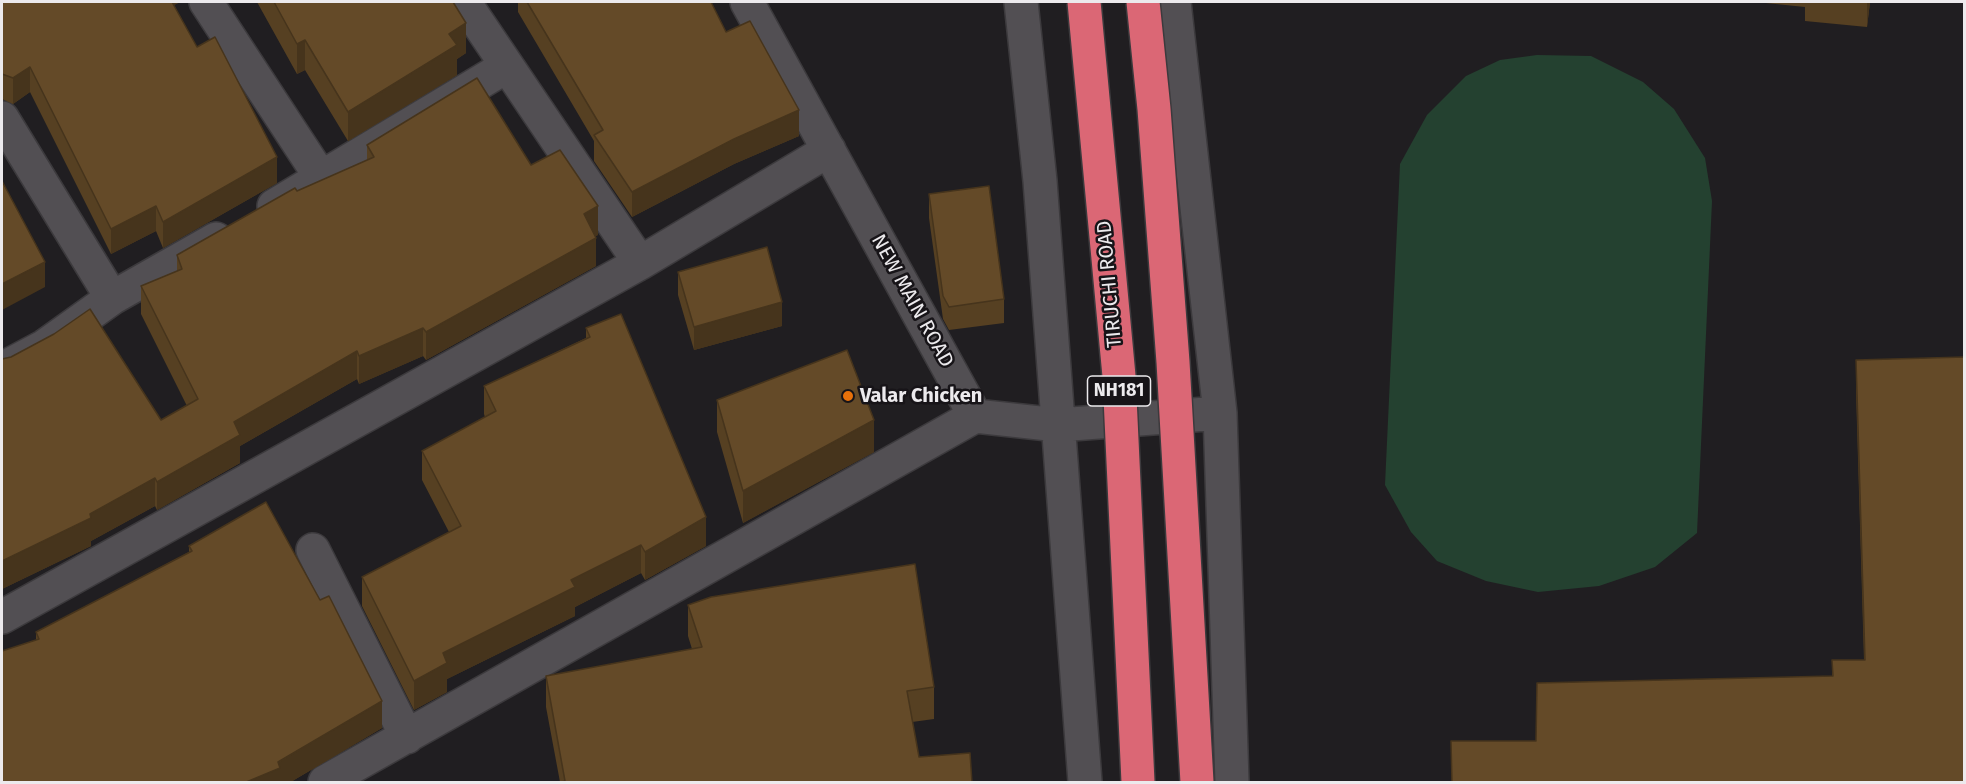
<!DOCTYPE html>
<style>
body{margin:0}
#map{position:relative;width:1966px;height:784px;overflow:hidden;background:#201e21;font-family:"Fira Sans",sans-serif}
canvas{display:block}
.frame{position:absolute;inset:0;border:3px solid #eceaed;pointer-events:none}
</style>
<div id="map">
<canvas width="1966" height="784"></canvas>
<div class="frame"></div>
</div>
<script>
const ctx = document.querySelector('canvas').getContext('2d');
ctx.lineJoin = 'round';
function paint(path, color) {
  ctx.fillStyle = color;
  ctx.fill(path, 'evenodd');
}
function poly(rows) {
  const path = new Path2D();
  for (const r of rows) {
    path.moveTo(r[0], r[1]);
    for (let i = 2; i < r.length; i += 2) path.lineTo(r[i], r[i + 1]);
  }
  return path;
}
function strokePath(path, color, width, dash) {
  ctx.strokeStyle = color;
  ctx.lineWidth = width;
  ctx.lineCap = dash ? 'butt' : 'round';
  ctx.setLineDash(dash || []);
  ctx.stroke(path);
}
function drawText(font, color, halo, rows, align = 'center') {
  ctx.font = font + ' "Fira Sans",sans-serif';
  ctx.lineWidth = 5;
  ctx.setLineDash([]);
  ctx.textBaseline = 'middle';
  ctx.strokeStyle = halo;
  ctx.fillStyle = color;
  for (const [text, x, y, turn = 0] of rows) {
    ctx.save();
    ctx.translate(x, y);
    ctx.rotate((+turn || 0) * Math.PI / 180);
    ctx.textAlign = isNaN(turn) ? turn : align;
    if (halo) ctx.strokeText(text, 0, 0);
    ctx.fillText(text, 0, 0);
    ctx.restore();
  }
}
const green = poly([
 [1537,55,1591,56,1643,82,1674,109,1705,158,1712,201,1697,533,1655,567,1599,586,1538,592,1486,581,1437,561,1411,532,1385,485,1400,164,1427,115,1466,76,1500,60]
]);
const minor = poly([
 [206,2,322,179],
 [464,2,640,263],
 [747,2,975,416,1058,425,1220,413],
 [1021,2,1040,181,1085,782],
 [1174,2,1220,413,1232,782],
 [2,118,112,298],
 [274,206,507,66],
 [2,369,45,346,112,298,216,239],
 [313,550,407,737],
 [2,617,640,263,829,150],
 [325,782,975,416]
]);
const highwayBridge = poly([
 [1084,2,1119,376,1138,782],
 [1143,2,1154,109,1173,362,1197,782]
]);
const wall = poly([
 [2,2,180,2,174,5,197,47,277,183,163,248,156,231,111,254,30,92,13,104,2,99],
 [257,2,453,2,466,53,457,59,457,75,348,141,305,70,297,74],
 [518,2,704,2,799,136,734,164,632,217,594,161,594,141,518,12],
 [1756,2,1870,2,1867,27,1805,21,1805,7],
 [367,145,531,165,598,235,595,236,596,266,426,360,423,356,359,384,357,379,240,446,240,463,157,510,155,506,91,541,91,546,2,589,2,359,161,420,187,406,141,314,141,286,177,271,177,255,297,191,367,160],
 [929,194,1004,299,1004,323,949,330,943,319,929,218],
 [678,272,782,326,694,350,678,295],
 [586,328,706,546,645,580,641,573,575,607,575,616,447,679,447,692,414,710,362,606,362,577,449,532,422,480,422,451,485,417,484,414,484,386,586,338],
 [1856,360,1965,783,1452,783,1451,741,1536,741,1832,676,1832,660,1864,660,1856,392],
 [717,400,874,452,743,523,717,432],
 [189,546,382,728,289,783,2,783,36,640,36,632,189,552],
 [688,605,934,687,934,719,912,722,919,757,972,783,560,782,546,707,546,676,692,649,688,636]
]);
const shadedWall = poly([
 [163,2,180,2,163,11],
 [1867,2,1870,2,1867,27],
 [466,23,466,53,457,59,457,75,348,141,348,112,449,34],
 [305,40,305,70,297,74,297,44],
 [30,67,30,92,13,104,13,78],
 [799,110,799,136,734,164,632,217,632,192,734,139],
 [277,157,277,183,163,248,163,222],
 [156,206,156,231,111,254,111,229],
 [598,206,598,235,584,242,584,214],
 [596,238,596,266,426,360,426,332],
 [45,262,45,287,2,310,2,284],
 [782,302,782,326,694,350,694,327],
 [423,328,423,356,359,384,359,356],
 [357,351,357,379,240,446,240,463,157,510,157,482,234,422],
 [874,420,874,452,743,523,743,491],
 [155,478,155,506,91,541,91,546,2,589,2,561],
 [706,517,706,546,645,580,645,552],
 [641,545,641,573,575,607,575,616,447,679,447,692,414,710,414,681,443,653,571,580],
 [382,701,382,728,289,783,244,783]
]);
const building = poly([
 [2,2,172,2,197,47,215,37,277,157,163,222,156,206,111,229,30,67,13,78,2,74,2,2],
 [274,2,453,2,466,23,449,34,457,45,348,112,305,40,297,44,274,2],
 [527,2,711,2,726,32,750,21,799,110,734,139,632,192,594,135,603,130,527,2],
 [477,78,531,165,560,150,598,206,584,214,596,238,426,332,423,328,359,356,357,351,234,422,240,435,157,482,155,478,90,514,91,518,2,561,2,359,11,357,54,334,90,309,161,420,198,399,141,286,182,269,177,255,295,188,297,191,374,157,367,145,477,78],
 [2,181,45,262,2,284,2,181],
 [989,186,1004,299,949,307,943,296,929,194,989,186],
 [767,247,782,302,694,327,678,272,767,247],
 [621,314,706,517,645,552,641,545,571,580,575,587,443,653,447,663,414,681,362,577,461,526,422,451,496,411,484,386,590,337,586,328,621,314],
 [847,350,874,420,743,491,717,400,847,350],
 [1965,357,1965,783,1452,783,1451,741,1536,741,1537,683,1833,676,1832,660,1865,660,1856,360,1965,357],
 [266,502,320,600,329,596,382,701,278,762,280,768,244,783,2,783,2,651,39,639,36,632,192,551,189,546,266,502],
 [915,564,934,687,907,691,919,757,970,753,972,783,559,783,565,781,546,676,702,647,688,605,711,597,915,564]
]);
const markers = [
 [848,396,6,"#e8710a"]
];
const shields = [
 [1119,391,63]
];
const shieldNames = [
 ["NH181",1119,391]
];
const streetNames = [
 ["TIRUCHI ROAD",1110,284,-95],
 ["NEW MAIN ROAD",912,301,61]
];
const poiNames = [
 ["Valar Chicken",860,396]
];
paint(green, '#244130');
strokePath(minor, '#3c3a3d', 36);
strokePath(minor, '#524f53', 33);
strokePath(highwayBridge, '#3c3a3d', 36, []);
strokePath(highwayBridge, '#db6775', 33);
paint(wall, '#564022');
paint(shadedWall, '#46341c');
paint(building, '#644a28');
strokePath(building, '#46341c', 1.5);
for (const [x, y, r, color] of markers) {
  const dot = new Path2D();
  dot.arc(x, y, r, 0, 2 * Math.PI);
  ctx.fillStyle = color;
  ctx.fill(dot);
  strokePath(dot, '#171418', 2);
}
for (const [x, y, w] of shields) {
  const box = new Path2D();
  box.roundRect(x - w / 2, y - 15, w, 30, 4.5);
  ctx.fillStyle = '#171418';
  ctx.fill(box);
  strokePath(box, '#eceaed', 1.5);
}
drawText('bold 18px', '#eceaed', null, shieldNames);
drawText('20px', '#eceaed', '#171418', streetNames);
drawText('bold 20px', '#eceaed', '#171418', poiNames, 'left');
</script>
